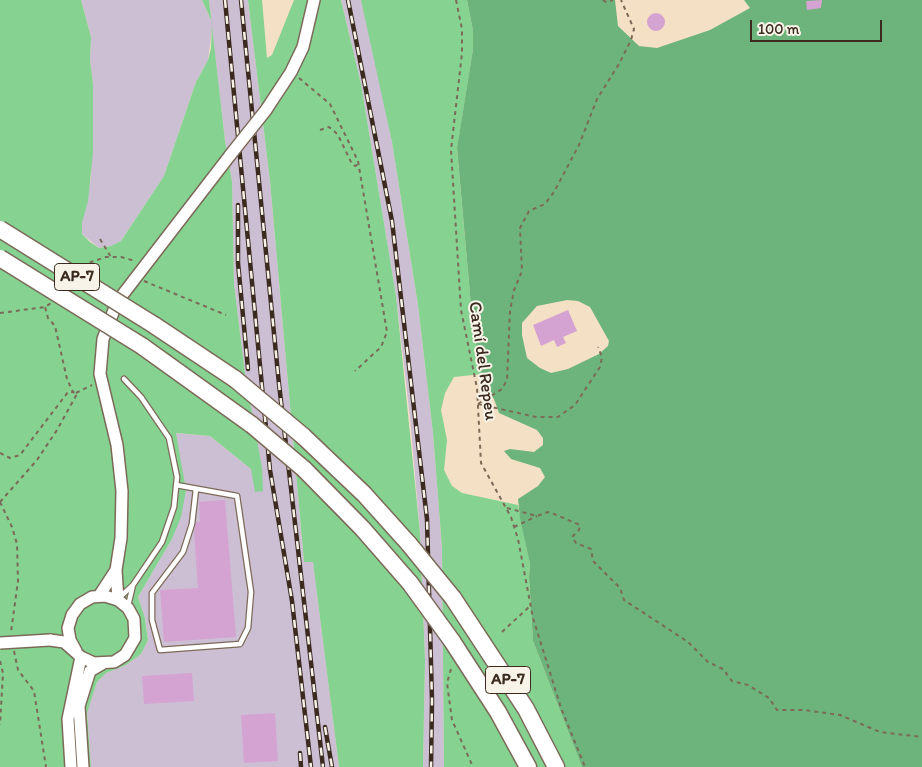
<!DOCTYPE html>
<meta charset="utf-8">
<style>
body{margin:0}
#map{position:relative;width:922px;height:767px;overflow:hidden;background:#f4e0c5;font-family:Itim,sans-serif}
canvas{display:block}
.scale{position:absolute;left:750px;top:20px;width:132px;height:22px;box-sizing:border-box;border:2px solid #3b2a1e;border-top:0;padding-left:6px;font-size:15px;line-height:18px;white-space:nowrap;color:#3b2a1e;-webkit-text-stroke:4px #f7f3e8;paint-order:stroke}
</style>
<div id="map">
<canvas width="922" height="767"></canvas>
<div class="scale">100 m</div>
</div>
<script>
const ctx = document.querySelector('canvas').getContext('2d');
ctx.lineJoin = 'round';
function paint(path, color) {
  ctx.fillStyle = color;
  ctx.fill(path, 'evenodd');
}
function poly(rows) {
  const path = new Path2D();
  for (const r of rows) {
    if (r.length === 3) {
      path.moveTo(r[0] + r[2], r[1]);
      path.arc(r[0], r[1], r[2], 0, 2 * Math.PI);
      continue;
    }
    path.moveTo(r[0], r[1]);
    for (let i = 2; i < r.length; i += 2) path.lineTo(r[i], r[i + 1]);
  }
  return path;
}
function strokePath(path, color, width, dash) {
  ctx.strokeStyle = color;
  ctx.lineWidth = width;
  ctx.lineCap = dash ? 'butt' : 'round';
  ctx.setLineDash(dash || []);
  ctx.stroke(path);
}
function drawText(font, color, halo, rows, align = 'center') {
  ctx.font = font + ' Itim,sans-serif';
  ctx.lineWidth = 4;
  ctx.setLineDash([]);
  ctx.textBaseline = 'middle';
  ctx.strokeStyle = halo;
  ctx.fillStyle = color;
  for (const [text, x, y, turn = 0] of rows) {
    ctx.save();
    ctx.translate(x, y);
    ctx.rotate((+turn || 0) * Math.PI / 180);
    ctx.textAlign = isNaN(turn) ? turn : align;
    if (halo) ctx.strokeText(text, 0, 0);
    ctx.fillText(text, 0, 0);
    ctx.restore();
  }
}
const industrial = poly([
 [81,0,202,0,211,20,209,0,248,0,270,181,304,562,313,561,339,767,91,767,87,712,97,682,106,673,126,665,141,654,148,640,145,618,138,597,172,539,186,490,175,433,210,436,251,469,245,374,234,284,232,181,225,141,212,29,208,60,196,82,164,176,121,241,111,246,99,248,82,234,82,223,91,177,93,84,90,60,91,37],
 [341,0,361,0,373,46,392,142,418,305,433,433,442,548,444,767,423,767,425,660,420,533,410,418,396,296,361,84]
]);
const green = poly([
 [0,0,81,0,91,37,90,60,93,84,93,153,88,201,82,223,82,234,90,242,99,248,111,246,121,241,164,176,196,82,208,60,211,48,212,22,202,0,209,0,225,141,232,181,234,284,245,374,262,468,263,491,255,492,251,469,210,436,176,433,186,490,181,517,172,539,138,597,145,618,148,640,141,654,126,665,106,673,97,682,87,713,91,767,0,767],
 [248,0,262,0,267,58,272,55,294,0,341,0,361,84,396,296,420,533,425,660,423,767,339,767,313,562,304,562,270,181],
 [361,0,467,0,473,31,473,49,457,149,473,328,482,374,454,377,445,393,441,410,447,440,444,470,452,486,462,493,518,505,530,564,529,577,533,641,582,767,444,767,442,548,433,433,418,305,392,142]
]);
const forest = poly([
 [467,0,615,0,618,26,639,46,657,48,710,30,750,8,744,0,922,0,922,767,582,767,533,641,529,577,530,564,520,518,518,499,538,486,545,477,540,468,511,459,504,451,510,449,534,452,543,445,543,438,537,430,499,413,494,399,484,387,473,328,457,148,473,49,473,31],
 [567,300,578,301,590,307,609,341,608,346,599,354,568,369,551,373,540,368,527,358,522,335,522,323,537,306]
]);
const building = poly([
 [822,0,821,8,807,10,806,1],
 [656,22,9],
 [568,310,577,331,563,337,566,343,557,347,554,340,541,346,533,325],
 [225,500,236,637,164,642,160,590,198,588,194,532,196,522,200,522,199,502],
 [192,673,194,701,144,704,142,676],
 [275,713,278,761,244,763,241,715]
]);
const path = poly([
 [456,0,462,29,462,53,451,150,461,310,477,388,481,463,511,517,518,539,533,618,561,708,585,767],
 [603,0,606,2,613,0],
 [299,78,330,104,358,161,387,332,381,347,355,371],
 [320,130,329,127,333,130,338,135,352,164,355,166,359,164],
 [100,239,111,257],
 [82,265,106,257,121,257,135,261],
 [144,281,226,315],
 [0,313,45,307,51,303],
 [76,393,92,385],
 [478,404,502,389,507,380,510,311,514,290,522,271,520,228,529,211,545,204,554,192,579,145,597,99,619,64,631,40,634,29,621,0],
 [478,404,536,417,558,417,575,405,600,367,602,357,598,347],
 [0,453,10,458,20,455,68,392,73,392],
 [0,502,12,527,17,544,18,581,11,632],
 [0,502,37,460,57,430,77,394,73,392,67,379,55,326,48,318,45,307],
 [507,508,537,516,548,512,554,514,580,525,579,530,572,537,576,543,591,549,593,561,620,588,624,600,688,642,708,662,723,669,732,681,748,685,769,698,777,710,804,710,840,715,880,732,922,737],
 [514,527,537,516],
 [502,632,530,606],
 [14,651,18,670,34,691,46,767],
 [0,661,3,673,0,725],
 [451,669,447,683,452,720,473,767]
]);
const service = poly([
 [176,485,237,496,251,592,248,628,240,644,160,650,152,620,152,593,183,552,192,524,196,489],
 [120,597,133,585,162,542,174,507,177,477,169,438,141,397,124,379],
 [128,606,133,585]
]);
const tertiary = poly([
 [266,110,291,72,303,47,314,0],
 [99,596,116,570],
 [118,600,116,570,121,538,122,491,117,445,100,374,103,339,117,302,231,154],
 [50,640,64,642,81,657,94,663,114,662,125,655,135,638,134,619,128,608,118,600,105,596,92,597,80,604,72,615,68,628,70,640,76,651],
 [71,767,68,719,81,657],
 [83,767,79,706,90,671,102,664]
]);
const motorway = poly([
 [154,325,235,379],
 [142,346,252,425],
 [303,436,364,494,409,544],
 [304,469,362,528,410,583],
 [453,598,526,709,556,767],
 [452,641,498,712,528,767]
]);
const rail = poly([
 [225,0,270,470,292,601,311,767],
 [241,0,279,384,323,767],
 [348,0,392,221,427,519,432,700,431,767],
 [238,205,238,263,248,369],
 [325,727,332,767],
 [300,753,301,767]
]);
const tertiaryBridge = poly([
 [231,154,266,110],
 [0,643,50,640]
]);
const motorwayBridge = poly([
 [0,229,154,325],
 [0,258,142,346],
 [235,379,303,436],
 [252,425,304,469],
 [409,544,453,598],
 [410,583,452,641]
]);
const shields = [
 [77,277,45],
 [508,680,45]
];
const shieldNames = [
 ["AP-7",77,277],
 ["AP-7",508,680]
];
const streetNames = [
 ["Camí del Repeu",482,361,82]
];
paint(industrial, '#ccbfd4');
paint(green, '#85d291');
paint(forest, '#6cb47b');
paint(building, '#d4a3d2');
strokePath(service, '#7c6a58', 7);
strokePath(tertiary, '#7c6a58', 14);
strokePath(motorway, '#7c6a58', 19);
strokePath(path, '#7c6a58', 2, [4, 4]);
strokePath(service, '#fff', 4.5);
strokePath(tertiary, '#fff', 11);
strokePath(motorway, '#fff', 16);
strokePath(rail, '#3b2a1e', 4.5);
strokePath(rail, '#f7f3e8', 2.5, [8]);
strokePath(tertiaryBridge, '#7c6a58', 14, []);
strokePath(motorwayBridge, '#7c6a58', 19, []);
strokePath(tertiaryBridge, '#fff', 11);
strokePath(motorwayBridge, '#fff', 16);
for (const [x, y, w] of shields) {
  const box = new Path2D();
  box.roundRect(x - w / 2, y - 13.5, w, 27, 4);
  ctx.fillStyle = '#f7f3e8';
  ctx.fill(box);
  strokePath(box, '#3b2a1e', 1);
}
drawText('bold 16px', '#3b2a1e', null, shieldNames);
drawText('18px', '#3b2a1e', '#f7f3e8', streetNames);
</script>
